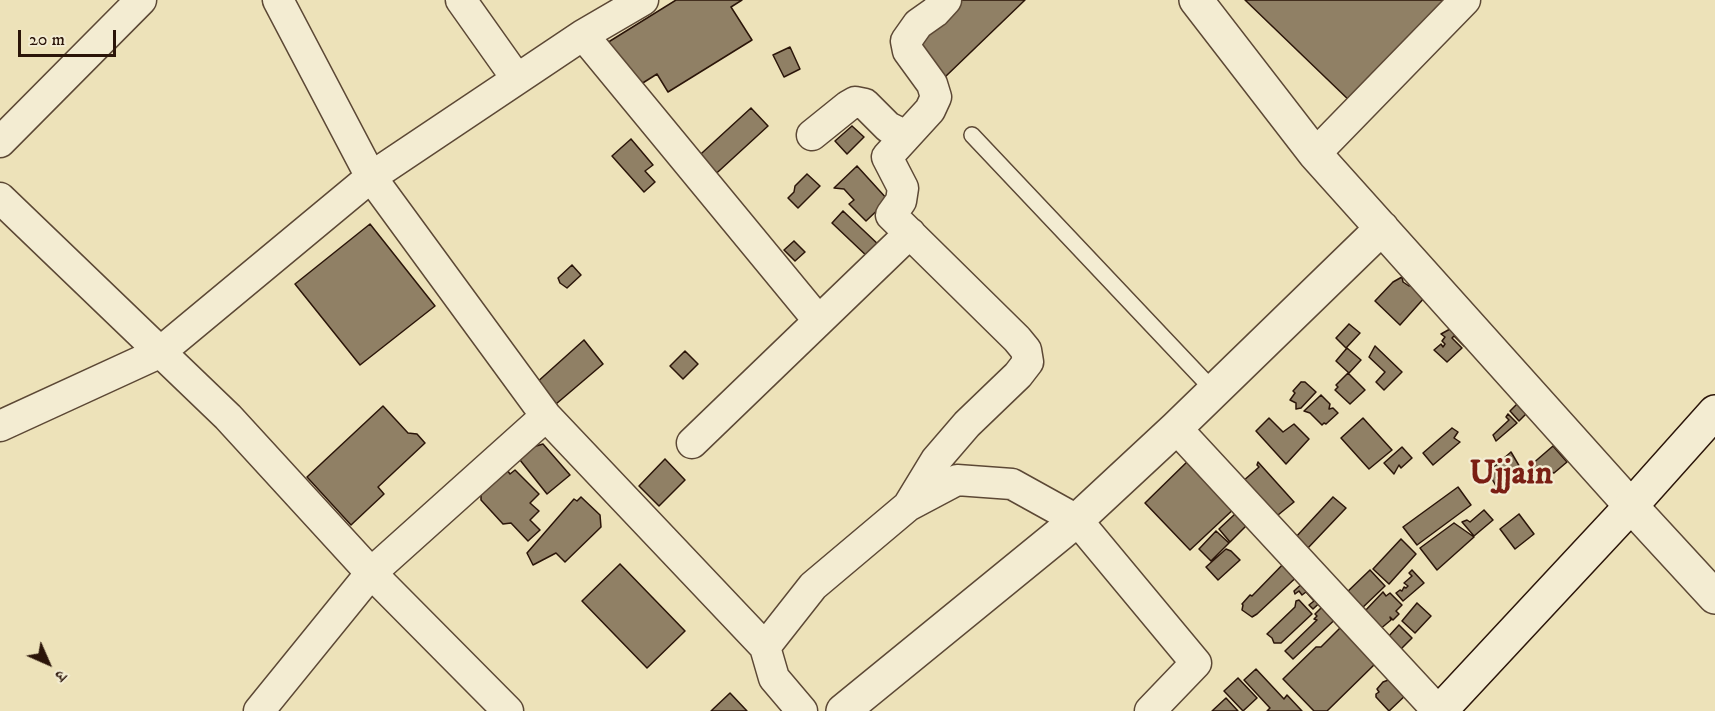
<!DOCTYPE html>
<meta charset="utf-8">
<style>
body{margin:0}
#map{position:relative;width:1715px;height:711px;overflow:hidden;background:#ede2b9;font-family:"IM FELL DW Pica","Noto Serif Devanagari",serif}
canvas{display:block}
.north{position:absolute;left:18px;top:633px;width:60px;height:60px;-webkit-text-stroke:4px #f3ecd2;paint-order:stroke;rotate:135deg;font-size:16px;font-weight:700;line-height:24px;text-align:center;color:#2b1509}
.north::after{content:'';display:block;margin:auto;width:21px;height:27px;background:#2b1509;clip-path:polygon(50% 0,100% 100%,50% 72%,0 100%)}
.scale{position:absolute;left:18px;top:30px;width:98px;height:27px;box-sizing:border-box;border:3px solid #2b1509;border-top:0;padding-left:8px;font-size:18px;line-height:21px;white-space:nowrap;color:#2b1509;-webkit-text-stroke:4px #f3ecd2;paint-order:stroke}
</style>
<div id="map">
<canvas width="1715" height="711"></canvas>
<div class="north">उ</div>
<div class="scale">20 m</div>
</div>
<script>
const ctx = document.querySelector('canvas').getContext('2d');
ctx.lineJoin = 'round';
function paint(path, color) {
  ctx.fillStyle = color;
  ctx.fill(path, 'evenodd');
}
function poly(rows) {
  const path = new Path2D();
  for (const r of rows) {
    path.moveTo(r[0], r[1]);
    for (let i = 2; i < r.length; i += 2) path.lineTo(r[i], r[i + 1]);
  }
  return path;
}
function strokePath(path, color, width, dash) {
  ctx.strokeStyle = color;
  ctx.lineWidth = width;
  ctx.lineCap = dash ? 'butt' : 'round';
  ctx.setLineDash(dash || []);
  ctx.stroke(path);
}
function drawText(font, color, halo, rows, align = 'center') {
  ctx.font = font + ' "IM FELL DW Pica",serif';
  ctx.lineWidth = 4.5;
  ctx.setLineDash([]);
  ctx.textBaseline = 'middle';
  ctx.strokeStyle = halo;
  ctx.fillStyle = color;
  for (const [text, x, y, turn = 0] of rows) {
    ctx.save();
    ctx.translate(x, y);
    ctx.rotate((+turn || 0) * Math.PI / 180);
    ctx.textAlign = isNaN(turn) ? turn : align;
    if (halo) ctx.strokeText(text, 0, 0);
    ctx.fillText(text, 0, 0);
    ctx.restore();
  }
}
const building = poly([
 [676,0,742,0,731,7,752,40,668,92,657,74,630,91,602,46,676,0],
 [958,0,1025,0,945,77,914,43,958,0],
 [1245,0,1447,0,1353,104,1245,0],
 [790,47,800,69,784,77,773,55,790,47],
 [751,108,768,126,708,181,691,163,751,108],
 [852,126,864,137,847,154,835,141,852,126],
 [631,139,653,165,645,171,655,182,644,192,612,156,631,139],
 [857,166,888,200,866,221,849,204,854,200,844,189,834,188,857,166],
 [807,174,820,186,798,208,788,198,794,192,795,186,807,174],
 [843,211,881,247,870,259,832,223,843,211],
 [370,224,435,306,360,365,295,284,370,224],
 [794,241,805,252,795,261,784,250,794,241],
 [572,265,581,275,567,288,560,283,558,278,572,265],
 [1402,277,1403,282,1409,286,1413,285,1425,297,1400,325,1375,301,1393,282,1402,277],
 [1349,324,1360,333,1346,348,1336,338,1349,324],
 [1450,329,1473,337,1464,346,1454,336,1452,338,1462,348,1447,362,1434,350,1441,344,1443,347,1445,344,1442,341,1445,337,1441,334,1450,329],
 [584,340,603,364,556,404,535,384,584,340],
 [1375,346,1402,372,1384,390,1376,382,1385,372,1369,357,1375,346],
 [1347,348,1361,360,1349,373,1336,361,1347,348],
 [685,351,698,364,683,379,670,366,685,351],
 [1348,373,1365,390,1350,404,1335,390,1338,387,1336,385,1348,373],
 [1301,382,1305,382,1316,392,1301,408,1296,409,1296,403,1290,400,1295,393,1293,391,1301,382],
 [1321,395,1330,404,1329,409,1333,408,1338,413,1326,424,1324,423,1322,425,1310,413,1304,411,1321,395],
 [1518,403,1527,413,1519,421,1510,411,1518,403],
 [383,406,408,433,417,434,425,443,378,487,384,494,351,525,307,477,383,406],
 [1508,414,1517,423,1496,441,1493,435,1509,420,1506,417,1508,414],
 [1269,418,1283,432,1294,424,1309,439,1286,464,1256,431,1269,418],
 [1363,418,1392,450,1369,469,1341,438,1363,418],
 [1452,428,1458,432,1454,438,1460,442,1433,465,1423,453,1452,428],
 [543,444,570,475,547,494,520,460,526,449,543,444],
 [1553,446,1567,462,1554,473,1549,471,1541,477,1531,465,1553,446],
 [1402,447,1412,458,1401,468,1399,465,1394,474,1384,463,1402,447],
 [1511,452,1521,469,1496,486,1488,472,1511,452],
 [1192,457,1238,505,1190,550,1145,503,1192,457],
 [665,459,685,480,659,506,639,486,665,459],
 [1258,462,1294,502,1278,515,1278,517,1242,482,1259,467,1257,465,1258,462],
 [505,467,510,474,515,470,539,494,530,503,539,511,530,520,540,530,528,541,511,523,503,524,481,500,481,493,505,467],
 [1458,487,1471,505,1417,545,1403,527,1458,487],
 [581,497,600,515,601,527,565,562,556,553,533,565,527,553,574,499,577,501,581,497],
 [1333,497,1346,508,1307,549,1295,538,1333,497],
 [1484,510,1493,520,1474,536,1462,522,1467,520,1470,522,1484,510],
 [1235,514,1246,526,1230,542,1219,529,1235,514],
 [1519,514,1534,534,1515,549,1500,529,1519,514],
 [1454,523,1474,537,1437,570,1420,548,1454,523],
 [1216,531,1229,543,1211,561,1199,549,1216,531],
 [1401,539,1416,554,1389,584,1373,569,1401,539],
 [1226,549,1231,551,1240,560,1218,580,1206,567,1226,549],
 [1290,557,1303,571,1257,614,1252,617,1242,610,1243,605,1242,604,1250,595,1252,596,1290,557],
 [620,564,685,631,647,668,582,601,620,564],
 [1370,570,1385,586,1359,611,1344,595,1370,570],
 [1412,570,1424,583,1403,601,1396,593,1400,590,1402,591,1404,587,1406,588,1408,586,1404,583,1412,576,1409,573,1412,570],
 [1305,581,1327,596,1313,609,1309,605,1314,601,1306,592,1302,595,1299,591,1295,594,1294,591,1305,581],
 [1383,592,1386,596,1390,593,1402,605,1396,611,1399,614,1393,620,1390,617,1391,620,1379,630,1364,612,1383,592],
 [1330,599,1343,612,1293,659,1285,651,1317,620,1314,619,1317,616,1315,614,1330,599],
 [1299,600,1312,614,1281,643,1274,643,1272,638,1267,634,1295,607,1296,601,1299,600],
 [1417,603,1431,616,1415,633,1402,621,1417,603],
 [1399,625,1412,638,1400,650,1387,638,1399,625],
 [1341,627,1376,663,1327,711,1314,711,1283,679,1316,647,1321,647,1341,627],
 [1256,669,1284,699,1287,695,1302,711,1267,711,1270,708,1244,680,1256,669],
 [1238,678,1257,698,1243,711,1224,691,1238,678],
 [1391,679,1409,692,1389,711,1376,697,1376,694,1379,692,1377,689,1383,682,1391,679],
 [730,693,747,711,711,711,730,693],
 [1226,698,1238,711,1212,711,1226,698]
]);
const service = poly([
 [972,135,1215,392]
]);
const minor = poly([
 [278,0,371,177,546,416,765,647],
 [461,0,517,79],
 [583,35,818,320],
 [812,135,848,106,855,102,865,104,888,127,906,136],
 [0,142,141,0],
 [1315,154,1465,0],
 [0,198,228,417,371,573,508,711],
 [0,426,159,353,371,177,583,35,643,0],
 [1176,428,1438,711],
 [692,443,910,233],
 [908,506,936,460,967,424,1018,375,1028,362,1026,350,1017,339,891,215,901,201,903,188,887,157,930,110,936,97,932,84,908,51,906,41,918,24,935,12,946,0],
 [259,711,371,573,546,416],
 [802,711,774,678,765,647,813,586,908,506,957,480,1012,484,1077,520,1196,663,1150,711]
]);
const tertiary = poly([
 [1196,0,1315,154,1631,506,1715,597],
 [843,711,1077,520,1176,428,1382,228]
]);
const secondary = poly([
 [1440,711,1631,506,1715,412]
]);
const townNames = [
 ["Ujjain",1511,476]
];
paint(building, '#908065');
strokePath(building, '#2b1509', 1.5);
strokePath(service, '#5c4835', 18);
strokePath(minor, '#5c4835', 33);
strokePath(tertiary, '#5c4835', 36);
strokePath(secondary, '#2b1509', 36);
strokePath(service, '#f3ecd2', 15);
strokePath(minor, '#f3ecd2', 30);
strokePath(tertiary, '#f3ecd2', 33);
strokePath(secondary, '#f3ecd2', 33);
drawText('bold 34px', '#7a1f14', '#f3ecd2', townNames);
</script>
